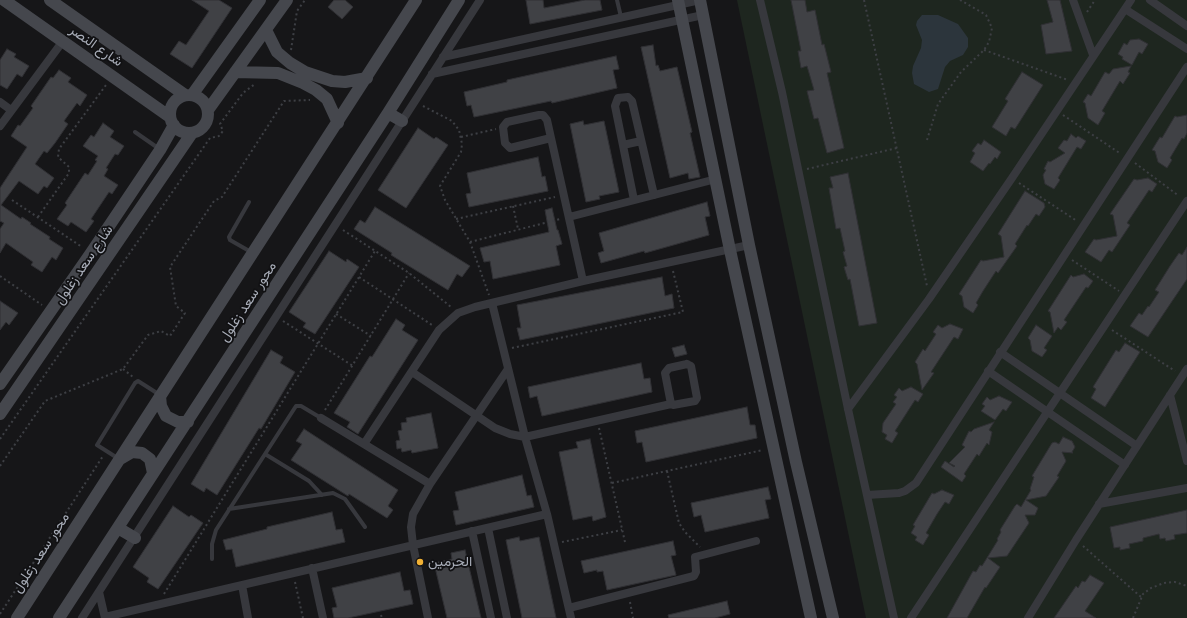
<!DOCTYPE html>
<meta charset="utf-8">
<style>
body{margin:0}
canvas{display:block;background:#161618}
</style>
<canvas width="1187" height="618"></canvas>
<script>
const ctx = document.querySelector('canvas').getContext('2d');
ctx.lineJoin = 'round';
function paint(path, color) {
  ctx.fillStyle = color;
  ctx.fill(path, 'evenodd');
}
function poly(rows) {
  const path = new Path2D();
  for (const r of rows) {
    if (r.length === 3) {
      path.moveTo(r[0] + r[2], r[1]);
      path.arc(r[0], r[1], r[2], 0, 2 * Math.PI);
      continue;
    }
    path.moveTo(r[0], r[1]);
    for (let i = 2; i < r.length; i += 2) path.lineTo(r[i], r[i + 1]);
  }
  return path;
}
function strokePath(path, color, width, dash) {
  ctx.strokeStyle = color;
  ctx.lineWidth = width;
  ctx.lineCap = dash ? 'butt' : 'round';
  ctx.setLineDash(dash || []);
  ctx.stroke(path);
}
function drawText(font, color, halo, rows, align = 'center') {
  ctx.font = font + ' Figtree,Vazirmatn,sans-serif';
  ctx.lineWidth = 3.5;
  ctx.setLineDash([]);
  ctx.textBaseline = 'middle';
  ctx.strokeStyle = halo;
  ctx.fillStyle = color;
  for (const [text, x, y, turn = 0] of rows) {
    ctx.save();
    ctx.translate(x, y);
    ctx.rotate((+turn || 0) * Math.PI / 180);
    ctx.textAlign = isNaN(turn) ? turn : align;
    if (halo) ctx.strokeText(text, 0, 0);
    ctx.fillText(text, 0, 0);
    ctx.restore();
  }
}
const green = poly([
 [737,0,1187,0,1187,618,866,618]
]);
const water = poly([
 [922,15,938,15,958,24,968,38,968,47,963,55,950,61,945,67,938,89,929,92,914,84,912,73,913,66,921,48,922,40,916,25,917,21]
]);
const building = poly([
 [192,0,219,0,232,8,192,68,170,54,179,41,186,45,209,11,192,0],
 [334,0,345,0,353,7,342,19,328,7,334,0],
 [526,0,543,0,544,8,585,0,600,0,602,10,530,24,526,0],
 [791,0,805,0,807,12,815,10,822,45,824,44,831,72,827,73,844,148,827,153,818,118,814,119,807,91,814,90,807,66,801,68,798,51,801,51,791,0],
 [1047,0,1060,0,1072,51,1046,54,1041,25,1053,22,1047,0],
 [1139,39,1148,44,1142,54,1139,52,1132,65,1122,59,1123,57,1118,54,1124,43,1127,45,1130,40,1139,39],
 [653,45,656,66,658,65,660,71,677,67,692,132,690,133,700,177,689,179,688,173,670,178,641,47,653,45],
 [7,49,16,54,14,57,29,66,22,77,17,74,7,89,0,85,0,60,7,49],
 [616,56,619,69,613,70,617,88,552,103,551,101,474,117,471,105,467,106,464,92,507,82,507,80,616,56],
 [1131,66,1128,72,1130,73,1123,84,1120,81,1102,111,1105,113,1098,125,1088,118,1085,103,1083,102,1088,94,1091,96,1105,72,1109,74,1113,69,1131,66],
 [59,70,71,78,68,82,87,95,80,106,77,103,64,121,68,124,55,143,47,153,44,151,35,164,54,178,47,188,44,186,38,194,19,181,1,205,21,219,22,217,31,223,30,224,50,237,49,239,63,248,56,260,52,257,42,272,31,265,33,262,6,243,0,253,0,229,4,223,0,221,0,188,27,147,11,136,18,125,20,126,33,108,31,106,51,77,53,78,59,70],
 [1022,72,1043,85,1015,129,1011,127,1006,136,992,127,1008,101,1005,99,1022,72],
 [1187,115,1187,133,1184,139,1182,138,1170,158,1172,160,1167,168,1158,162,1155,151,1152,150,1160,137,1162,138,1175,116,1177,117,1187,115],
 [583,121,584,125,604,121,619,192,599,196,600,199,586,202,570,124,583,121],
 [103,123,114,131,110,137,124,146,118,155,115,154,106,168,108,169,104,176,118,185,112,194,109,192,91,219,94,221,86,232,71,222,68,226,57,219,67,205,65,203,85,173,88,175,97,161,95,160,98,156,83,146,91,135,94,137,103,123],
 [418,128,434,139,436,137,448,145,406,208,378,190,418,128],
 [1071,134,1076,138,1078,136,1086,141,1081,149,1077,147,1058,178,1060,180,1054,189,1045,184,1043,175,1046,170,1044,169,1048,161,1050,162,1065,153,1058,148,1064,140,1067,141,1071,134],
 [984,140,1001,152,997,159,995,157,990,164,989,163,983,171,970,162,975,153,972,151,978,143,981,145,984,140],
 [538,157,542,177,545,176,548,191,469,207,466,194,471,193,467,173,538,157],
 [848,173,877,323,859,326,850,279,848,280,844,267,847,266,843,252,845,251,840,228,836,229,829,188,833,188,830,177,848,173],
 [1148,178,1157,184,1152,192,1149,190,1127,223,1130,225,1112,252,1109,250,1101,262,1085,252,1094,239,1096,240,1117,236,1113,215,1110,214,1134,179,1137,180,1148,178],
 [1025,191,1044,203,1045,207,1039,216,1036,214,1028,226,1027,225,1015,244,1017,246,998,273,996,271,983,291,976,303,978,305,973,313,964,307,962,296,959,294,981,260,983,261,1004,257,1001,236,998,234,1025,191],
 [707,202,710,216,705,217,709,235,645,253,644,251,601,263,598,253,604,251,599,233,707,202],
 [375,207,470,266,462,277,457,274,448,290,391,255,392,253,354,229,360,220,365,223,375,207],
 [552,208,557,230,558,230,562,244,556,246,560,265,493,279,490,261,484,262,480,248,549,232,545,210,552,208],
 [1187,247,1187,279,1148,337,1130,326,1139,313,1142,315,1148,306,1149,307,1159,292,1155,290,1170,266,1179,253,1182,255,1187,247],
 [329,251,346,262,347,259,359,267,315,334,303,327,306,323,289,312,329,251],
 [1084,274,1093,281,1088,288,1086,287,1064,320,1067,322,1061,330,1058,327,1054,333,1050,312,1048,311,1071,275,1073,277,1084,274],
 [662,277,665,296,672,294,674,308,520,340,517,328,521,328,517,305,662,277],
 [0,301,18,313,9,325,6,322,0,330,0,301],
 [396,319,405,325,402,330,418,340,358,434,347,427,350,422,334,413,370,356,372,357,396,319],
 [950,324,963,329,958,339,954,337,931,372,934,373,922,390,917,364,915,362,923,349,925,351,936,334,933,332,938,325,942,328,950,324],
 [1036,325,1052,336,1044,348,1047,350,1042,357,1032,351,1030,340,1028,338,1036,325],
 [1125,343,1140,352,1105,407,1091,398,1096,389,1093,387,1116,350,1119,352,1125,343],
 [684,345,687,354,675,357,672,348,684,345],
 [271,350,283,357,280,363,295,372,261,429,259,428,217,495,206,488,204,492,191,484,271,350],
 [641,363,644,379,650,378,652,392,542,416,537,396,530,398,528,387,641,363],
 [911,387,923,394,918,402,915,400,895,431,898,433,892,443,885,439,887,435,882,432,883,423,896,404,893,402,897,397,894,395,899,388,902,391,911,387],
 [999,396,1012,402,1006,411,1003,409,995,420,981,411,985,406,982,404,987,397,990,400,999,396],
 [747,407,750,425,755,425,757,438,646,462,642,442,637,443,635,431,747,407],
 [431,413,438,448,412,453,411,450,402,452,401,448,397,449,396,441,400,440,398,431,402,430,401,423,407,422,406,418,431,413],
 [994,422,989,430,992,432,989,445,987,443,979,456,977,454,964,474,966,476,962,482,941,467,945,461,954,467,955,466,949,463,965,447,962,445,969,431,971,432,974,429,994,422],
 [304,429,398,490,388,506,393,510,387,518,349,494,348,496,291,460,302,444,296,441,304,429],
 [1063,437,1072,441,1075,447,1072,452,1073,453,1062,452,1066,461,1057,476,1059,477,1046,496,1026,500,1038,508,1035,515,1025,515,1029,523,1007,556,988,558,1000,567,986,588,985,587,967,618,947,618,973,571,976,572,980,565,982,566,998,540,997,539,1001,532,1000,530,1015,506,1017,504,1021,507,1031,490,1030,489,1034,477,1032,476,1052,443,1055,442,1059,444,1063,437],
 [590,439,606,517,593,521,592,516,573,520,559,452,578,448,576,442,590,439],
 [522,475,527,496,531,495,534,507,456,525,453,511,459,510,455,492,522,475],
 [768,487,771,499,765,500,769,518,705,532,701,515,694,517,691,503,768,487],
 [942,490,954,495,949,504,945,502,937,514,926,533,929,535,923,545,915,540,917,537,911,533,915,526,913,525,932,493,934,494,942,490],
 [173,506,189,517,191,515,203,523,158,589,147,582,149,578,133,567,173,506],
 [1187,510,1187,533,1174,535,1175,539,1166,541,1165,538,1160,539,1159,534,1143,538,1143,541,1129,544,1130,548,1120,550,1120,547,1114,548,1110,527,1187,510],
 [332,512,336,530,342,529,345,542,236,567,232,549,226,550,223,540,267,529,267,527,332,512],
 [519,537,520,541,539,537,556,618,522,618,506,540,519,537],
 [673,541,676,555,671,556,676,575,607,590,603,571,597,572,597,570,584,573,581,561,673,541],
 [465,550,481,618,447,618,434,563,452,559,451,553,465,550],
 [400,572,404,591,410,590,413,604,348,618,334,618,332,608,337,607,332,588,400,572],
 [1090,575,1104,583,1085,611,1096,618,1054,618,1076,586,1078,588,1082,581,1085,582,1090,575],
 [727,601,730,614,715,618,669,618,668,615,727,601]
]);
const path = poly([
 [864,0,927,286],
 [1087,12,1095,0],
 [291,50,297,11,305,0],
 [984,50,1068,80],
 [423,106,452,121,459,130,462,144,461,152,440,186,445,200,470,242,489,295],
 [1063,115,1121,154],
 [461,137,496,129],
 [927,140,938,104,961,72,984,50,989,42,992,28,986,15,960,0],
 [1135,163,1179,196],
 [807,169,897,148],
 [1019,183,1077,221],
 [12,200,82,247],
 [513,206,518,229],
 [38,217,69,173,69,167,58,157,59,149,106,85],
 [456,219,555,197],
 [343,230,409,273,451,307],
 [470,242,560,219],
 [1072,260,1119,291],
 [0,276,42,305],
 [359,277,432,325],
 [336,314,371,336],
 [283,321,353,366],
 [1112,330,1175,371],
 [512,348,683,312,673,271],
 [123,369,133,377],
 [325,410,409,273],
 [599,428,625,542],
 [0,439,210,138,219,136,223,131,220,124,243,93,255,84],
 [0,466,45,401,123,369,148,335,161,331,170,336,185,313,176,306,170,267,214,201,222,197,284,101,310,100],
 [667,471,679,523,685,532,700,547],
 [612,483,763,450],
 [562,542,622,530],
 [1083,546,1141,597],
 [295,582,303,618],
 [164,594,375,251],
 [630,602,633,618],
 [0,614,103,456],
 [381,615,382,618],
 [1133,618,1143,594,1151,588,1164,583,1175,582,1187,586]
]);
const lane = poly([
 [617,0,621,17],
 [135,132,158,148],
 [249,202,229,237,230,240,251,252],
 [265,454,309,481,322,495],
 [119,459,97,445,135,383,138,381,160,395],
 [229,509,333,493,345,499,365,527],
 [212,559,212,544,216,530,296,406,301,406,321,418]
]);
const street = poly([
 [760,0,782,92,848,409,894,618],
 [1073,0,1093,55],
 [1150,0,1187,26],
 [1125,9,1187,49],
 [443,57,700,0],
 [432,74,703,15],
 [0,102,11,110],
 [0,126,63,41],
 [551,138,510,148,505,143,503,127,507,122,539,115,543,115,547,120,583,281],
 [623,145,641,141],
 [634,200,615,106,618,98,628,97,632,101,654,195],
 [569,217,716,179],
 [492,303,525,437,547,514,571,618],
 [1000,352,1137,446],
 [687,364,691,366,697,398,695,401,673,405,671,404,665,373,669,368,687,364],
 [988,371,1125,465],
 [412,372,495,428,510,434,525,437,671,404],
 [1170,395,1187,461],
 [848,409,929,299,1012,178,1131,0],
 [321,418,430,484],
 [364,444,439,330,458,313,475,307,583,281,749,245],
 [867,495,899,493,905,491,916,483,1187,67],
 [1099,504,1187,488],
 [488,528,507,618],
 [472,531,491,618],
 [312,568,323,618],
 [242,585,248,618],
 [99,592,105,618],
 [569,608,694,576,696,572,695,557,756,541],
 [105,617,547,514],
 [82,618,480,0],
 [428,618,413,545,411,527,413,514,430,484,508,369],
 [911,618,1187,201],
 [1028,618,1076,540,1187,369]
]);
const secondary = poly([
 [4,0,170,117],
 [50,0,185,95],
 [678,0,730,250,811,618],
 [700,0,749,245,796,462,833,618],
 [266,30,277,52,290,63,305,72,332,81,345,82,367,78],
 [235,72,278,73,303,83,316,90,327,99,338,123],
 [192,95,260,0],
 [189,114,19],
 [208,110,287,0],
 [388,113,402,121],
 [0,384,91,253,160,150,174,125],
 [160,396,161,406,166,416,178,422,188,422],
 [0,414,192,133],
 [120,459,132,452,142,453,150,459,153,473],
 [118,528,135,538],
 [17,618,416,0],
 [59,618,388,113,459,0]
]);
const markers = [
 [420,562,4,"#f2b134"]
];
const streetNames = [
 ["شارع النصر",96,46,35],
 ["شارع سعد زغلول",84,265,-56],
 ["محور سعد زغلول",248,302,-57],
 ["محور سعد زغلول",41,553,-57]
];
const poiNames = [
 ["الحرمين",428,562]
];
paint(green, '#1e261f');
paint(water, '#2c353c');
paint(building, '#404145');
strokePath(building, '#303034', 1);
strokePath(path, '#3d3f44', 2, [2, 3]);
strokePath(lane, '#37383d', 4);
strokePath(street, '#37383d', 8);
strokePath(secondary, '#45474d', 12);
for (const [x, y, r, color] of markers) {
  const dot = new Path2D();
  dot.arc(x, y, r, 0, 2 * Math.PI);
  ctx.fillStyle = color;
  ctx.fill(dot);
  strokePath(dot, '#111113', 1.5);
}
drawText('14px', '#a8adb8', '#111113', streetNames);
drawText('14px', '#a8adb8', '#111113', poiNames, 'left');
</script>
